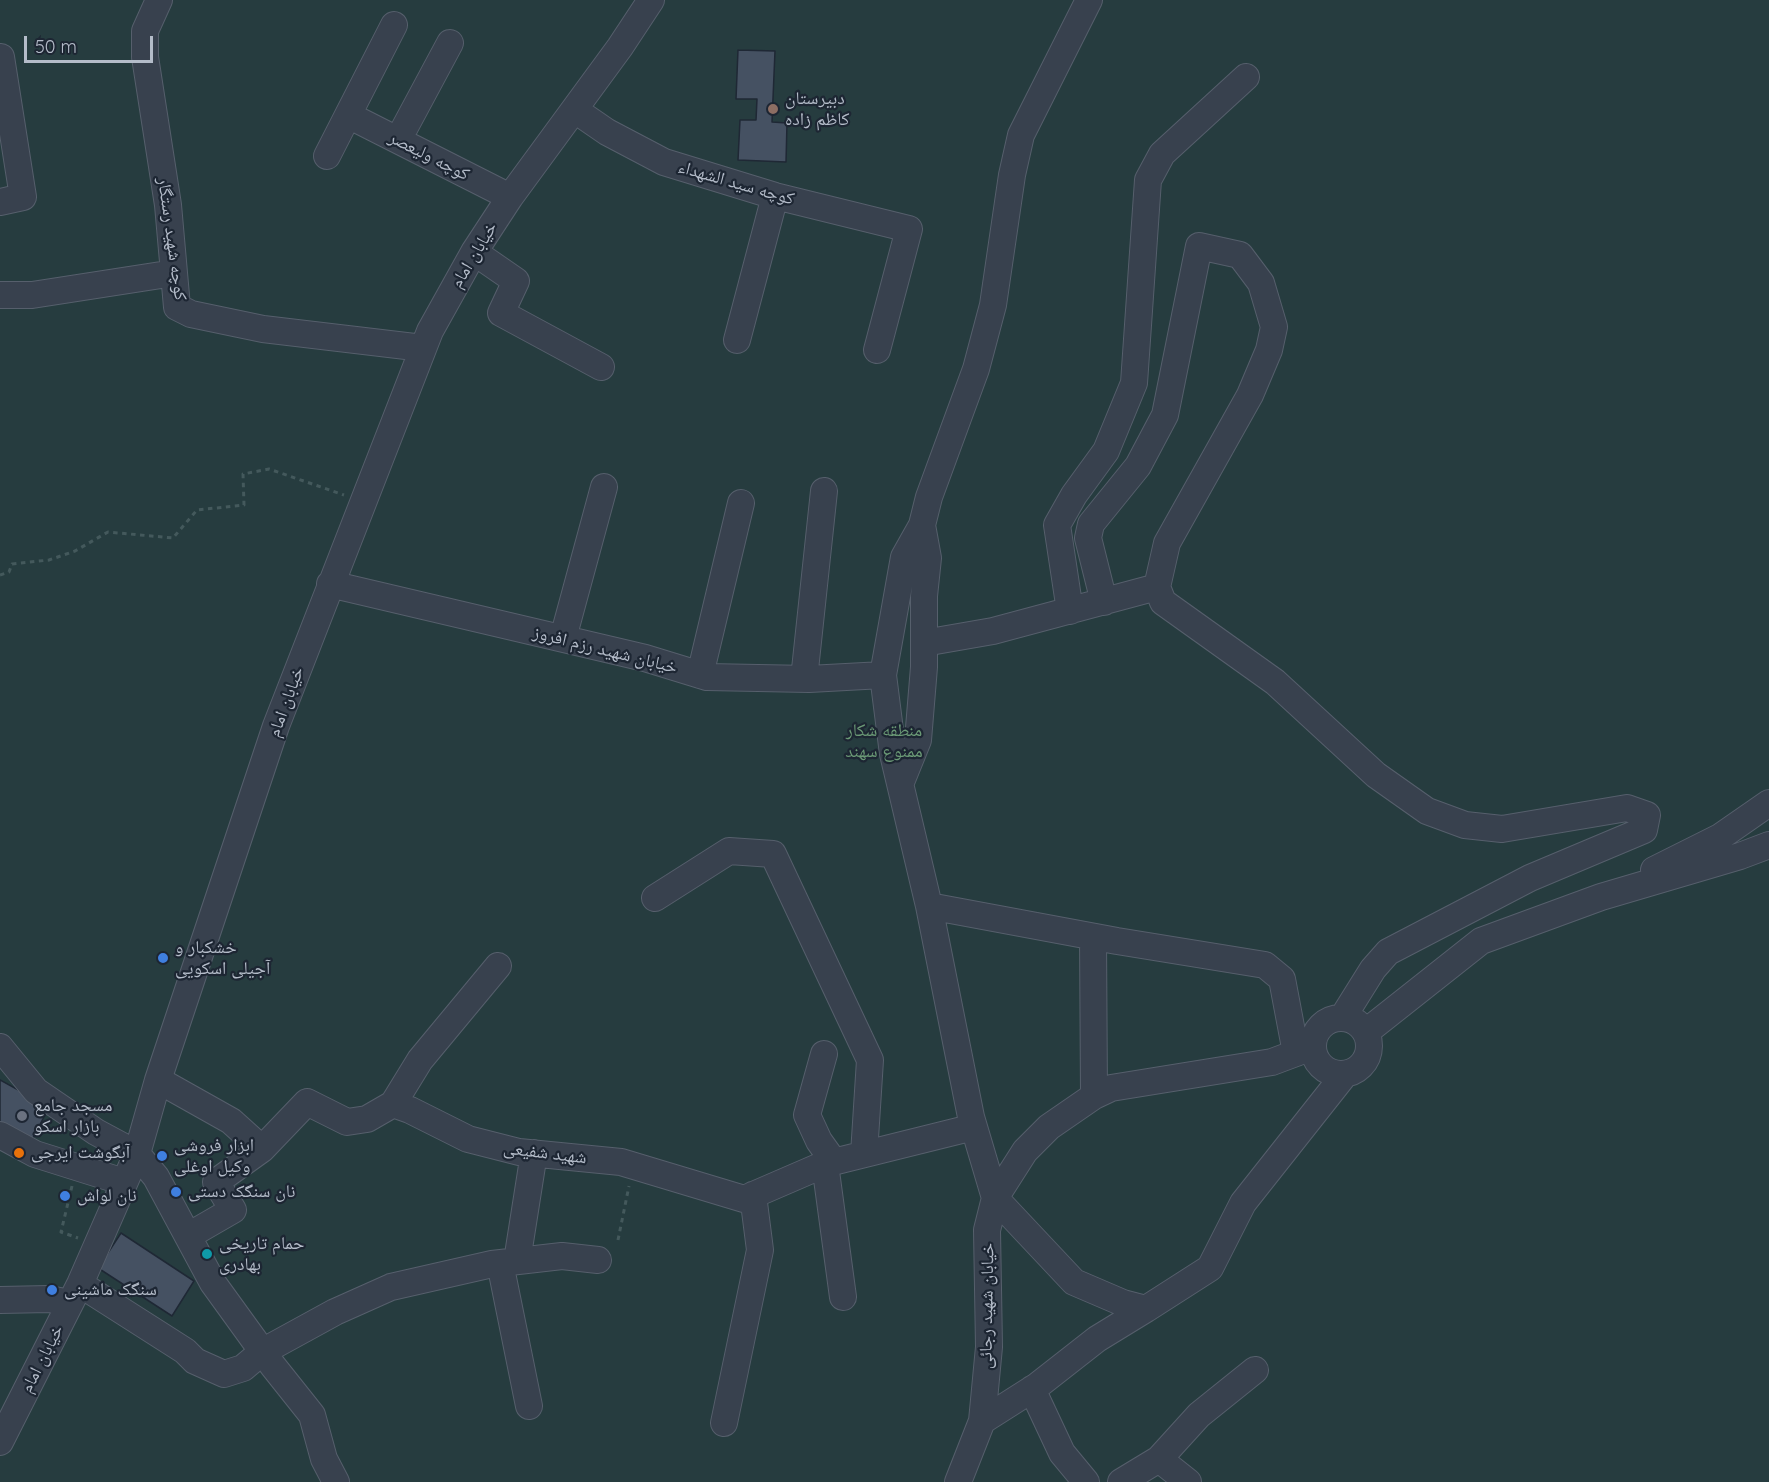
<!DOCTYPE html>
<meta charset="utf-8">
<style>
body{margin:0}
#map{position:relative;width:1769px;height:1482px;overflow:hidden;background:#242f3e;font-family:Quicksand,sans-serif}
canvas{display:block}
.scale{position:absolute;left:24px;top:36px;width:129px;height:27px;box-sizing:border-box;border:3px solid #b4bcc9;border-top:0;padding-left:8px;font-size:18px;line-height:21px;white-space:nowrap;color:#b4bcc9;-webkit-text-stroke:4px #1d2633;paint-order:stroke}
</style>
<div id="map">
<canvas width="1769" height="1482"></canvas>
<div class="scale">50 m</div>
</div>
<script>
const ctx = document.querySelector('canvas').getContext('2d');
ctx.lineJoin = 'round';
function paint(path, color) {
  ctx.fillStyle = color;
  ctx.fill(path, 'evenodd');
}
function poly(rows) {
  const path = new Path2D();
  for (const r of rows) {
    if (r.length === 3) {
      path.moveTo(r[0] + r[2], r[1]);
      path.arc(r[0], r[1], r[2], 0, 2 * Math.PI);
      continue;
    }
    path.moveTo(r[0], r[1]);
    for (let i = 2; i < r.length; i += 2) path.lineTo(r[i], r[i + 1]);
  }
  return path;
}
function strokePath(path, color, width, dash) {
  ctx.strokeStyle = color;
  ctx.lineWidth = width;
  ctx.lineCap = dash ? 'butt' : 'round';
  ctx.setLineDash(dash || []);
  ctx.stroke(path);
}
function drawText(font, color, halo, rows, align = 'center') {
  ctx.font = font + ' Quicksand,"Noto Naskh Arabic",sans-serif';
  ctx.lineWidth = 4.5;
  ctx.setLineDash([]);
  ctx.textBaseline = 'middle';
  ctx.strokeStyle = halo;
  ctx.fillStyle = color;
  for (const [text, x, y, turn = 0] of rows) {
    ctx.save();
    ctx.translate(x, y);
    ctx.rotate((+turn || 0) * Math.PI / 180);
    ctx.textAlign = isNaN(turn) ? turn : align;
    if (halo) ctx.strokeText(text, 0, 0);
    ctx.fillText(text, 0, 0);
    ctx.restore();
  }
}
const green = poly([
 [0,0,1769,0,1769,1482,0,1482]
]);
const building = poly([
 [738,50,775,51,772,122,787,123,786,162,738,160,740,120,756,120,757,99,736,99,738,50],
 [0,1080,49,1107,31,1142,0,1126,0,1080],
 [121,1233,194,1281,172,1316,98,1268,121,1233]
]);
const path = poly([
 [0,575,9,572,12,564,49,560,75,551,108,532,173,538,197,510,244,505,243,474,269,469,344,495],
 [72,1186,61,1232,78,1238],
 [618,1240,629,1186]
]);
const minor = poly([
 [159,0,145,31,145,57,168,205,177,307,191,314,263,329,423,348],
 [1089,0,1021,135,1012,175,993,305,976,369,929,497,922,525,904,557,883,675,893,754,929,906,971,1117,995,1198,1074,1282,1123,1303,1146,1309,1210,1268,1243,1203,1345,1074],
 [575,110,607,132,664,162,775,196,909,229,877,350],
 [348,115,510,197],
 [398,140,450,43],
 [327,156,394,25],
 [0,202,23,197,1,57],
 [474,252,516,281,501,313,601,367],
 [0,295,32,295,174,273],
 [737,340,775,196],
 [330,584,645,658,707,677,809,679,883,675],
 [1104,602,1088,538,1091,524,1138,466,1165,415,1199,246,1240,255,1261,283,1274,327,1269,350,1250,395,1167,543,1157,587,1163,602,1275,682,1376,775,1427,811,1465,825,1502,829,1627,808,1647,815,1644,830,1530,878,1388,952,1373,969,1343,1017],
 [1070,611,1057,525,1074,495,1106,451,1134,383,1148,180,1162,154,1246,77],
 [563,638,604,487],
 [924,643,993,631,1157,587],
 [700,675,741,503],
 [804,679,824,491],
 [901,782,918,740,924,667,924,596,928,558,922,525],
 [1654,870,1720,837,1769,803],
 [655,898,729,851,773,854,870,1060,864,1154],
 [929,906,1117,941,1265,965,1282,979,1296,1053],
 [1093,937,1094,1096],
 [1341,1046,28],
 [1366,1032,1481,941,1601,897,1740,856,1769,845],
 [0,1047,36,1091,96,1132,137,1154,156,1177,213,1283,273,1366,312,1415,324,1459,336,1482],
 [824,1054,807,1115,819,1141,834,1162],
 [158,1080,231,1121,262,1149,307,1102,347,1122,367,1119,393,1104,410,1110,468,1139,519,1152,621,1162,744,1199,825,1164,974,1127],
 [393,1104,420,1060,498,966],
 [0,1135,35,1154,124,1182],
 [825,1164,843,1297],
 [188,1236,233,1210,216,1182,262,1149],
 [517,1261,534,1153],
 [500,1263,529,1406],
 [80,1284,185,1351,195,1361,224,1374,243,1368,262,1352,335,1312,391,1287,492,1264,562,1256,598,1260],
 [0,1300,49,1299,70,1303],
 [1032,1389,1062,1453,1086,1482],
 [982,1421,1037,1386,1097,1339,1146,1309],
 [724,1423,760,1250,753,1195],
 [0,1442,80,1284,137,1154,158,1080,276,726,430,331,474,252,510,197,620,47,651,0],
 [1159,1459,1199,1415,1255,1370],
 [958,1482,982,1421,989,1347,987,1230,995,1198,1025,1151,1049,1127,1094,1096,1111,1088,1272,1062,1312,1047],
 [1121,1482,1159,1459,1188,1482]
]);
const markers = [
 [773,109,6,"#8d6e63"],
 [163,958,6,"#3f7fe0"],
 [22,1116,6,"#6b7280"],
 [19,1153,6,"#e8710a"],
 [162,1156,6,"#3f7fe0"],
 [176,1192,6,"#3f7fe0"],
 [65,1196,6,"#3f7fe0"],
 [207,1254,6,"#0f9aa8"],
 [52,1290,6,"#3f7fe0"]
];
const poiNames = [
 ["دبیرستان",785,99],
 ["کاظم زاده",785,120],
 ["خشکبار و",175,948],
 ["آجیلی اسکویی",175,969],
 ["مسجد جامع",34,1106],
 ["بازار اسکو",34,1127],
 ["ابزار فروشی",174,1146],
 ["وکیل اوغلی",174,1167],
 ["آبگوشت ایرجی",31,1153],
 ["نان سنگک دستی",188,1192],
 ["نان لواش",77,1196],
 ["حمام تاریخی",219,1244],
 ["بهادری",219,1265],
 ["سنگک ماشینی",64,1290]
];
const streetNames = [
 ["کوچه ولیعصر",429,156,27],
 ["کوچه سید الشهداء",736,183,16],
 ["کوچه شهید رستگار",172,239,82],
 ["خیابان امام",474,255,-59],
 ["خیابان شهید رزم افروز",605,650,14],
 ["خیابان امام",286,702,-70],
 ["شهید شفیعی",545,1153,7],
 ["خیابان شهید رجائی",987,1306,-89],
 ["خیابان امام",42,1359,-63]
];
const parkNames = [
 ["منطقه شکار",884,731],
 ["ممنوع سهند",884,752]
];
paint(green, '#263c3f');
paint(building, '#455162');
strokePath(building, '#1f2835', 1.5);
strokePath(minor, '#565f6c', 28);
strokePath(path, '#44595c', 3, [4.5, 4.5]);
strokePath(minor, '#38414e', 26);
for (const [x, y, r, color] of markers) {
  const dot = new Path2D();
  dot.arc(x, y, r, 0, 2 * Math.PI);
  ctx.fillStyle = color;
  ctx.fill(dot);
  strokePath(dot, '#1d2633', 2);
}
drawText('18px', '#b4bcc9', '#1d2633', poiNames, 'left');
drawText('18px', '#b4bcc9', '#1d2633', streetNames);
drawText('18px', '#6b9a76', '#1d2633', parkNames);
</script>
